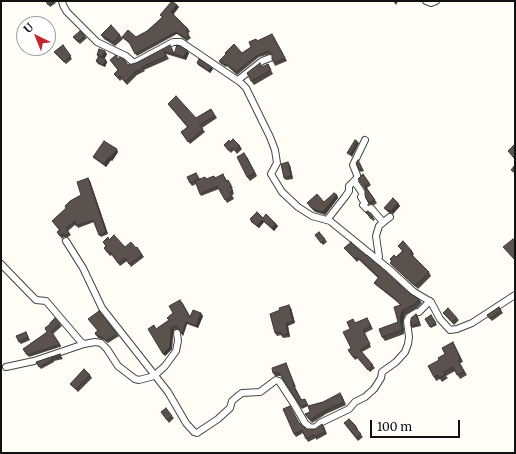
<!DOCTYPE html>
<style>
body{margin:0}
#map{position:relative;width:516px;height:454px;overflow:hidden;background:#fffdf5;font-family:Merriweather,serif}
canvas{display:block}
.frame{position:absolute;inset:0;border:2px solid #111;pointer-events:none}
.north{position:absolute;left:16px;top:16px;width:40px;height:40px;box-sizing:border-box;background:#fff;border:1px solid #a0a0a0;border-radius:50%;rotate:317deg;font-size:11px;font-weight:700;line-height:16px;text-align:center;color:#111}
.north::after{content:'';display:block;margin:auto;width:14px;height:18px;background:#c4262e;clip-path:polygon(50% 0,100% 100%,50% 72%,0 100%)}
.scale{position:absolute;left:370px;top:420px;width:90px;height:18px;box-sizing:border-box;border:2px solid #111;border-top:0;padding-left:5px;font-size:12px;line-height:14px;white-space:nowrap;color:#111;-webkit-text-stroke:3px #fff;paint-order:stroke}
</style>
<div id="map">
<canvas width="516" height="454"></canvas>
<div class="frame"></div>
<div class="north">U</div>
<div class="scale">100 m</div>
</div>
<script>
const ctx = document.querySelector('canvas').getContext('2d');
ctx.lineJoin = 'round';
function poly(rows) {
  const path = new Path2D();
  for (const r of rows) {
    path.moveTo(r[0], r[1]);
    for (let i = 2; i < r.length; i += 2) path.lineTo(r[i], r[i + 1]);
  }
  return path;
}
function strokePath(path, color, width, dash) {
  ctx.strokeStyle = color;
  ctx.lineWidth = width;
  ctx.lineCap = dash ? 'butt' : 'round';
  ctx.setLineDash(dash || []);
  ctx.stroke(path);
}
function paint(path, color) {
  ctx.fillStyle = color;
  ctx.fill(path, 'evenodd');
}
const street = poly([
 [62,1,63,5,67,12,97,42,126,56,133,62,136,62,173,42,181,42,240,82,246,88,270,137,275,150,277,163,271,174,282,192,298,207,312,216,330,221,389,269,414,292,431,302,440,319,450,330,457,329,472,323,515,295],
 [426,1,431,3,436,1],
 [238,80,262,61,270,58],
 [354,181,363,194,361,197,365,203,363,205,368,210,371,208,383,222],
 [327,220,345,197,349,191,349,186,357,178,357,175,353,165,365,140],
 [66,241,83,268,102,308,168,392,186,423,194,432,197,433,218,419,230,408,232,401,238,396,242,393,260,392,276,380,279,381,294,404,305,423,311,428,316,427,320,423,349,409,355,402,365,397,374,389,381,378,382,372,396,362,405,352,408,344,409,337,407,321,409,317,417,312,419,312,430,301],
 [377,259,379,257,376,236,379,226,386,220,390,217],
 [1,264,36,300,46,301,81,342,84,344,95,342,101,343,107,349,118,366,135,379,139,380,154,376,165,366,176,351,178,341,177,333],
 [6,367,34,361,84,344]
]);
const wall = poly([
 [46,1,54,1,56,3,50,7],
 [177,5,179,7,173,14,190,31,188,34,191,38,187,41,177,34,137,56,130,44,124,39,122,37,136,37,147,31,162,17,160,15],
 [101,35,120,35,123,39,115,46,104,39],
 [85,36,87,38,80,44,73,37],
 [274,37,287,61,275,66,274,63,272,55,270,54,259,57,237,75,227,66,226,67,220,63,219,61,242,53,251,47,256,39,257,41],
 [63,45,72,59,66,64,54,52],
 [172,48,174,53,189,53,186,60,176,57,175,56,176,57,166,54,169,59,144,70,145,71,137,75,127,85,122,79,120,81,114,74,118,71,118,59,128,65,136,63],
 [107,54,104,59,107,62,105,67,98,64,96,61,98,57,97,55],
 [197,63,211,67,213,69,210,73,198,65],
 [268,64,273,74,254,85,251,81,263,67],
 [168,104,196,118,211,109,217,118,202,128,205,132,190,144,181,132,187,127],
 [230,142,240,146,242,149,237,154,234,150,231,153,224,145],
 [118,152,112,161,111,160,106,167,95,159,93,157],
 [247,157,257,176,250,181,247,177],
 [360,163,364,171,361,172,359,170],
 [290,165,293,179,286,180,284,178],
 [196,173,200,179,207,179,225,177,227,181,228,180,233,188,232,188,234,194,232,195,234,199,227,203,219,189,201,196,200,194,196,184,192,186,190,183],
 [363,174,371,185,367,188,377,203,374,205,369,204,368,202,365,189],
 [88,178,90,181,108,234,101,237,99,235,94,222,78,228,76,224,68,231,71,235,68,237,64,237,62,239,57,232,59,230,52,221,81,195],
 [337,195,338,198,325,215,315,212,309,206,324,202],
 [398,203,400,206,393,214,389,213,384,208],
 [366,212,373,217,375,220,373,221],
 [263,218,276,224,278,226,274,231,264,222,259,228,251,222,250,219],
 [315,235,325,239,327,242,323,245],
 [110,240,125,247,136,248,137,247,144,257,131,267,127,261,120,266,112,255,110,256,104,248,106,246,103,242],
 [398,246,412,251,414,254,413,256,429,272,431,276,418,289,393,266,390,263,391,262,390,259,396,257,402,251],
 [344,248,366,256,408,292,419,299,422,303,417,308,405,315,403,321,404,334,385,341,382,337,398,322,400,305,396,301,377,286,374,283,378,278,359,260,357,262],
 [182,302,190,316,203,316,198,328,187,324,183,336,179,329,174,330,173,333,172,349,165,356,156,329,169,321,167,318,173,313],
 [499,307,503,313,492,321,487,315],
 [291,308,295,323,288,326,290,337,283,338,281,335,277,336,275,333],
 [99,311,119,336,108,343,104,340,98,338,95,333,97,331],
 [443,313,457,318,459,320,454,325],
 [416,314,418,317,421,326,412,328,411,326],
 [431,315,437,325,431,328,425,319],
 [367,318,373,329,365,333,371,347,362,352,375,368,370,372,358,358,355,360,353,357,351,348,350,329,356,323],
 [60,324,62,326,53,334,61,346,60,347,29,357,23,349],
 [26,332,30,340,21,344,19,342],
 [455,346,463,362,460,363,467,375,460,379,455,371,446,376,448,378,442,382,440,379,436,381,434,377,439,360,445,354],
 [60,354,63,359,54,361,54,362,41,369,36,362],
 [287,366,296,387,295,387,302,400,306,401,309,406,342,396,346,405,326,414,312,423,305,414,310,412,308,406,302,409,281,376,275,376,273,373],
 [90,375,92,378,78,392,70,384],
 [161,412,172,416,174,418,169,423],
 [300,423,307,429,315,429,324,426,327,434,316,440,316,438,308,442,303,433,296,437,294,434],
 [346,426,356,426,358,429,357,430,363,437,358,441]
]);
const shadedWall = poly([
 [395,1,398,1,396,5,394,2],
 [177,5,179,7,173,15,171,12],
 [187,50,189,53,186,60,184,57],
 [105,51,107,54,104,60,102,57],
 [106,60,107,62,105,67,103,65],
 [211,67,213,69,210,73,209,71],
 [357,141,359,143,352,157,350,155],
 [117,149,118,152,112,161,110,158],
 [244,153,247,157,257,176,255,173],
 [109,157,111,160,106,167,104,164],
 [288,162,290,165,293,179,291,176],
 [88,178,90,181,108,234,106,232],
 [337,195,338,198,325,215,323,212],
 [398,203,400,206,393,214,391,211],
 [262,220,264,222,259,228,257,226],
 [276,224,278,226,274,231,272,228],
 [289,305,291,308,295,323,293,321],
 [402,311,405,315,403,321,404,334,402,330,400,318],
 [201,313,203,316,198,328,196,326],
 [416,314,418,317,421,326,419,323],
 [186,322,187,324,183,336,182,334],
 [286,323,288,326,290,337,288,334],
 [172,327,174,330,173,333,172,349,165,356,163,354],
 [51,331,61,346,60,347,58,345],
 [453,342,463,362,460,358],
 [340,393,342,396,346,405,344,402]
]);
const building = poly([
 [46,1,54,1,48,5,46,1],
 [172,1,177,5,171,12,188,29,186,31,189,35,186,38,176,32,135,54,129,42,122,37,128,30,136,37,147,31,163,17,160,15,172,1],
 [111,25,120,35,113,42,101,35,111,25],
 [80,31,85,36,78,42,73,37,80,31],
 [272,34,285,58,274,63,272,59,272,54,269,51,258,55,236,72,226,64,225,65,219,61,226,54,225,53,234,44,242,53,251,47,249,42,256,39,257,41,272,34],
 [63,45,71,56,64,62,54,52,63,45],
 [170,45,174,54,164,51,166,56,142,67,143,68,135,72,125,82,120,76,118,78,114,74,118,70,110,60,116,55,118,59,120,57,124,59,128,65,136,63,170,45],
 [177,45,187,50,184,57,174,54,177,45],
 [99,49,105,51,102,57,97,55,99,49],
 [99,56,106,60,103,65,96,61,99,56],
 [199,59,211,67,209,71,197,63,199,59],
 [260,63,262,67,268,64,271,70,251,81,247,73,260,63],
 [176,96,196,118,211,109,215,116,199,125,203,129,188,142,181,132,188,127,168,104,176,96],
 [233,139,240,146,235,151,232,148,229,151,224,145,229,140,230,142,233,139],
 [355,140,357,141,350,155,347,153,355,140],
 [104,141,117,149,110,158,109,157,104,164,93,157,104,141],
 [514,145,515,146,515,157,514,158,508,151,514,145],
 [244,153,255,173,247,177,237,157,244,153],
 [358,160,362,169,359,170,356,163,358,160],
 [288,162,291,176,284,178,281,164,288,162],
 [515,165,515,173,511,170,515,165],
 [196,173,199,179,190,183,187,177,196,173],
 [223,174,226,181,228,180,231,185,230,186,233,191,230,192,232,196,225,200,217,186,200,194,195,181,205,177,206,179,214,176,215,178,223,174],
 [363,174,369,183,365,186,375,200,372,202,368,202,365,195,365,189,358,179,363,174],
 [88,178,106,232,99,235,93,220,76,226,75,221,66,228,69,233,67,235,62,234,60,236,57,232,60,230,52,221,66,208,65,206,70,201,81,195,77,182,88,178],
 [334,193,337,195,323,212,313,209,307,203,317,194,324,202,334,193],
 [393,198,398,203,391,211,387,210,384,208,393,198],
 [368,211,373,217,371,219,366,212,368,211],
 [257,212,263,218,266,214,276,224,272,228,262,220,257,226,250,219,257,212],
 [319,232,325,239,321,243,315,235,319,232],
 [114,235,125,247,131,242,136,248,137,247,142,255,129,264,125,258,118,263,110,252,108,253,104,248,106,246,103,242,108,237,109,240,114,235],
 [513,239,515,242,515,260,503,247,513,239],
 [403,241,412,251,410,253,429,272,415,286,390,263,392,261,390,259,394,255,396,257,403,251,398,246,403,241],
 [351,242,366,256,367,255,408,292,419,299,415,304,402,311,400,318,402,330,382,337,379,329,398,322,394,307,401,305,394,298,374,283,379,277,357,257,355,259,344,248,351,242],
 [180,300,190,317,193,310,201,313,196,326,186,322,182,334,177,326,172,327,171,331,170,347,163,354,148,329,154,325,156,329,169,320,167,318,173,313,169,306,180,300],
 [289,305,293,321,286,323,288,334,281,335,281,332,275,333,270,314,280,310,279,308,289,305],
 [499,307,501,310,490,319,487,315,499,307],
 [448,308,457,318,452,322,443,313,448,308],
 [99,311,117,334,106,341,102,337,96,335,95,333,98,331,88,319,99,311],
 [416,314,419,323,411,326,411,318,416,314],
 [431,315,436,323,430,327,425,319,431,315],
 [55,318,60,324,51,331,59,343,58,345,27,355,23,349,47,332,45,328,50,324,50,323,55,318],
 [367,318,371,326,363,330,370,344,360,350,373,365,368,370,356,356,353,357,348,350,351,348,343,332,350,329,347,322,353,319,355,323,367,318],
 [26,332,28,337,19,342,16,336,26,332],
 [453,342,460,358,458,360,464,372,457,375,453,367,444,372,445,375,439,378,438,375,434,377,428,366,439,360,438,358,445,354,442,348,453,342],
 [60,354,61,356,52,358,52,360,39,367,36,362,60,354],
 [286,363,294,384,293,385,301,400,305,399,307,404,301,407,279,373,273,373,272,368,286,363],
 [84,369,90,375,76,389,70,384,84,369],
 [340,393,344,402,324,411,310,420,305,414,310,412,308,406,323,402,340,393],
 [290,406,299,423,307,429,315,429,322,424,325,432,315,437,314,435,306,439,302,430,294,434,283,409,290,406],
 [166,408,172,416,167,420,161,412,166,408],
 [349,419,356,426,355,427,361,434,357,438,344,423,349,419]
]);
strokePath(street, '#444', 8);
strokePath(street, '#fff', 6);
paint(wall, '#4d4742');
paint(shadedWall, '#3f3936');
paint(building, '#5a524d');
strokePath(building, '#3f3936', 1);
</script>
